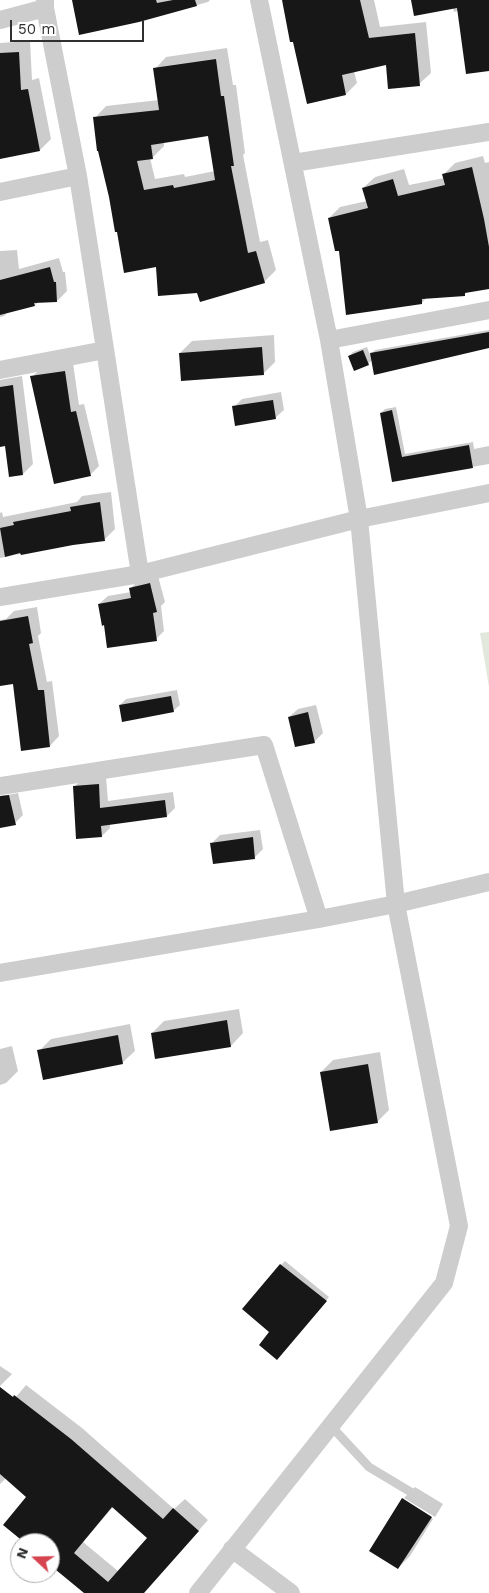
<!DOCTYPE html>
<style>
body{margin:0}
#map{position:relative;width:489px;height:1593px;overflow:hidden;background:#fff;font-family:"Work Sans",sans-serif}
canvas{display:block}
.north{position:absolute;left:10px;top:1533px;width:50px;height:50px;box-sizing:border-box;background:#fff;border:1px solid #acacac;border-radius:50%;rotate:291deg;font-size:14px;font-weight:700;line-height:20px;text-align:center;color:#303030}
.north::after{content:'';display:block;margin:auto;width:18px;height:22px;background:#d5444f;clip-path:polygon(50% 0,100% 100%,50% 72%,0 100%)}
.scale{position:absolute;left:10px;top:20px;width:134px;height:22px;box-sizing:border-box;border:2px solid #303030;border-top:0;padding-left:6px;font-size:15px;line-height:18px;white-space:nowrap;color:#303030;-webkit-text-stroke:4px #fff;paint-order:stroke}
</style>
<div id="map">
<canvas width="489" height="1593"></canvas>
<div class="north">N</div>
<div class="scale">50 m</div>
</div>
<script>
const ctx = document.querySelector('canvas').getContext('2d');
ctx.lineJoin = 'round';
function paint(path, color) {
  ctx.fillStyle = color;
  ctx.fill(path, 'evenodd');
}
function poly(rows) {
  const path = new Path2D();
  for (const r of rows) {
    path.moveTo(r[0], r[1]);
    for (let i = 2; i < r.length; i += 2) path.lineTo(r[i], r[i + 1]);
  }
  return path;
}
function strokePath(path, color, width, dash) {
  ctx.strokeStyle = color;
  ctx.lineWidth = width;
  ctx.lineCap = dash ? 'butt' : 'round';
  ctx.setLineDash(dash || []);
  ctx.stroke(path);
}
const green = poly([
 [489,632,489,687,480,633]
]);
const shadow = poly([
 [74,0,210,0,208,2,139,21],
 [283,0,374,0,380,27,426,22,431,73,419,84,387,63,354,71,357,83,346,94],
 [412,0,489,0,489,68,458,11,454,12,453,8],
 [30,41,32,80,39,78,51,139,40,150,0,158,0,43],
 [227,48,233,85,236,85,245,153,243,155,260,242,268,240,276,270,264,282,198,292,157,266,118,231,95,118,106,106,159,100,155,69,166,57],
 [209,134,215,171,185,177,184,174,155,179,150,158,152,158,164,146,164,142],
 [483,156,485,163,489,162,489,288,467,292,464,294,427,297,422,303,340,249,329,218,340,207,367,201,363,188,375,177,404,169,409,185,444,178,443,175,455,163],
 [17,250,19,269,59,258,63,272,65,272,67,291,57,301,38,302,35,305,8,312,4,316,0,317,0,251],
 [489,330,489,347,372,360,368,364,349,356,353,352,367,347,370,355,375,350],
 [274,335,275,362,263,374,180,353,192,341],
 [73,363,79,405,84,404,99,466,91,474,55,482,32,377,40,369],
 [22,376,33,464,23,474,6,445,0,446,0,380],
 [281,392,284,410,275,418,234,407,242,399],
 [396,407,405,454,473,442,474,449,489,446,489,464,393,481,381,413,385,409],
 [111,492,115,529,105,539,73,543,0,558,0,513,2,512,3,517,77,502,82,496],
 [158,576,165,602,161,606,164,631,156,639,105,624,99,604,108,596,131,592,130,589,138,581],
 [37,607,41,633,38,636,47,682,52,681,59,736,50,746,14,682,0,685,0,620,6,619,14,611],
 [177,690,180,705,173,711,120,705,126,699],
 [316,705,323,733,314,742,289,717,298,709],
 [106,777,108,801,173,792,175,808,167,816,110,824,110,828,102,836,74,787,83,778],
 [18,793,23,815,15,823,0,827,0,799,2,796],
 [260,830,263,849,254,858,212,843,220,835],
 [239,1009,243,1033,231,1046,152,1033,164,1021],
 [130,1024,135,1051,122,1063,39,1051,51,1039],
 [12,1046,18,1071,6,1083,0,1085,0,1049],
 [380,1052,389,1110,377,1122,321,1072,333,1060],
 [285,1261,329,1297,280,1355,271,1332,281,1265],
 [0,1366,12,1374,0,1386],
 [26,1385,82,1428,174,1509,185,1499,208,1520,143,1593,86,1593,50,1563,50,1543,26,1543,28,1497,6,1478,0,1484,0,1416],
 [113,1507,148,1538,118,1571,83,1542],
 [415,1487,443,1504,435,1517,404,1498,404,1501,433,1519,410,1556,398,1568,371,1550,403,1499]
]);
const building = poly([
 [72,0,156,0,157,3,173,0,195,0,197,6,139,22,79,35],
 [282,0,360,0,369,38,415,33,420,86,388,89,386,65,342,75,346,95,307,104,293,42,290,42],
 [411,0,489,0,489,71,466,74,457,8,414,16],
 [19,52,21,90,28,89,40,151,0,159,0,53],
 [216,59,221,96,224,96,234,166,231,166,248,253,256,251,265,283,200,302,197,293,158,296,156,267,124,273,117,232,115,232,109,197,98,151,97,151,93,117,159,110,153,68],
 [208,136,215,180,174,188,173,185,144,190,137,161,153,159,151,145],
 [472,167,484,219,489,247,489,289,465,293,465,296,422,299,422,304,346,315,339,251,335,251,328,218,368,208,362,188,393,179,398,196,445,185,442,174],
 [50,267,54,282,56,282,57,302,34,303,35,306,0,315,0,280],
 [489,332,489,348,374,375,370,353],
 [262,347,264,375,181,381,179,353],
 [363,350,369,365,354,371,348,356],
 [65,371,71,412,76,411,91,476,54,484,30,376],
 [13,385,23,475,9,477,5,446,0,447,0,387],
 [273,400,276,419,235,426,232,406],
 [392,410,402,457,469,445,473,468,392,482,380,413],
 [100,502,105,541,73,545,21,555,20,553,5,557,0,528,14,525,13,522,71,511,70,507],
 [150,583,157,612,153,613,157,641,107,648,104,625,102,626,98,604,131,598,129,588],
 [28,616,33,643,29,644,38,690,44,690,50,747,21,751,13,684,0,686,0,621],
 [171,696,174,712,122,722,119,705],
 [308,712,315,743,295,747,288,717],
 [99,784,100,808,165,800,167,817,101,826,102,837,76,839,73,786],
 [9,795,16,825,0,828,0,796],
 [253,837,255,859,213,864,210,843],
 [227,1020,231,1047,155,1059,151,1033],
 [118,1035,123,1064,43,1080,37,1050],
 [368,1064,378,1123,330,1131,320,1072],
 [280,1264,327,1301,277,1360,259,1345,269,1332,242,1309],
 [0,1387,13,1397,14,1395,71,1439,163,1519,173,1508,199,1531,144,1593,84,1593,50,1565,50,1543,25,1543,3,1525,26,1497,0,1474],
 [112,1507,147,1538,108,1582,74,1553],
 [402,1498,432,1517,398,1569,369,1551]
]);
const service = poly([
 [331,1426,369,1467,434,1506]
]);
const minor = poly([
 [45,0,45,8,78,176,140,574],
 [0,20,45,8],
 [293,163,489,132],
 [0,192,78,176],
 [329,340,489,310],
 [0,370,105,350],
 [0,597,140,574,359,519,489,493],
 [0,786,264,745,319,919],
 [0,973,319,919,396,904,489,882],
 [232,1549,291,1593],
 [198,1593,444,1283,459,1226,396,904,359,519,329,340,259,0]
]);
paint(green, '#e3e8dc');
paint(shadow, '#0003');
paint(building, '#171717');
strokePath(service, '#cdcdcd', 9);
strokePath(minor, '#cdcdcd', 18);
</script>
